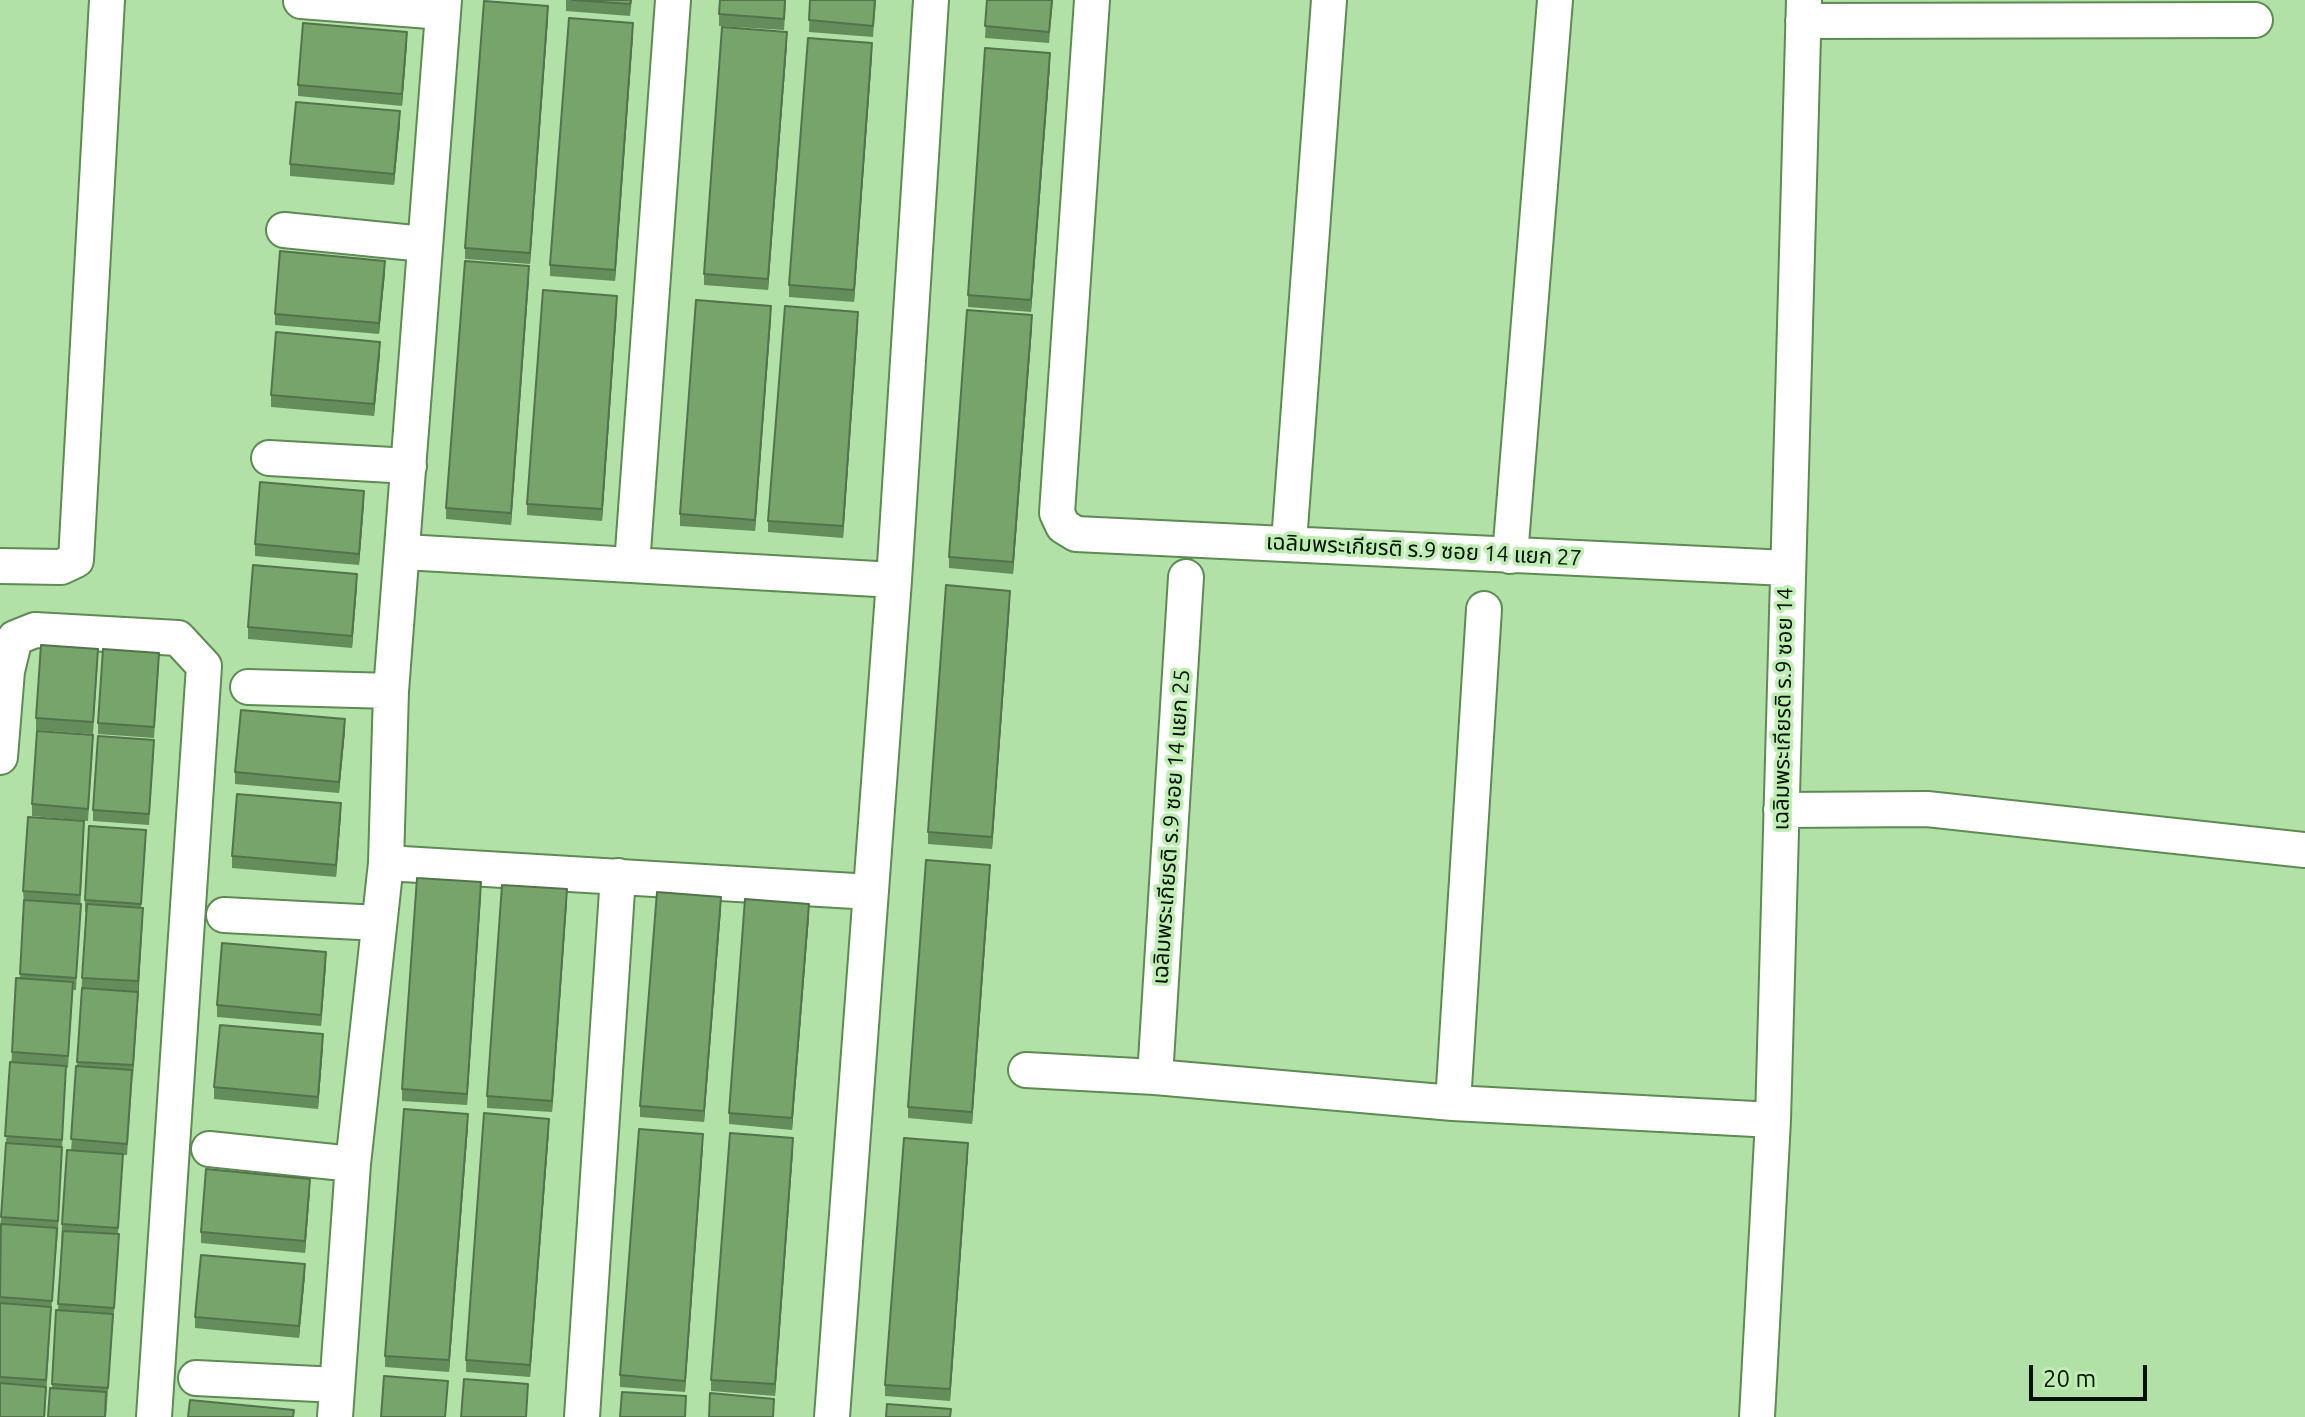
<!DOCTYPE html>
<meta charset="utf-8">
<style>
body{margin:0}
#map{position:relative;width:2305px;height:1417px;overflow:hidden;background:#b1e1a6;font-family:Ubuntu,sans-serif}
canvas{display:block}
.scale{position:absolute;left:2029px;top:1365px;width:118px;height:36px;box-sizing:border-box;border:4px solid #021000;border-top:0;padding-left:10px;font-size:24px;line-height:28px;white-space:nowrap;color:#021000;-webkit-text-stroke:6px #beeeb2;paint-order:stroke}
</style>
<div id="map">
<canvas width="2305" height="1417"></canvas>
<div class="scale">20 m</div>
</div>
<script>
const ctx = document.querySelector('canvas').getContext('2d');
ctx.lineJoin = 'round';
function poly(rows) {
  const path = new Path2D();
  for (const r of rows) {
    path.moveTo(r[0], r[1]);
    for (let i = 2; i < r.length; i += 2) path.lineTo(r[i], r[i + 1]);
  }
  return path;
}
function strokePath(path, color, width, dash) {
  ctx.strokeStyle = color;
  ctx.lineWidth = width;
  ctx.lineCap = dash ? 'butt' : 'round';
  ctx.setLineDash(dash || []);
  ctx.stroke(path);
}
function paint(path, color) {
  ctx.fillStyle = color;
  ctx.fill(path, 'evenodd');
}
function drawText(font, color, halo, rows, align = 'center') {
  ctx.font = font + ' Ubuntu,"Noto Sans Thai",sans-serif';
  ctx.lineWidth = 7;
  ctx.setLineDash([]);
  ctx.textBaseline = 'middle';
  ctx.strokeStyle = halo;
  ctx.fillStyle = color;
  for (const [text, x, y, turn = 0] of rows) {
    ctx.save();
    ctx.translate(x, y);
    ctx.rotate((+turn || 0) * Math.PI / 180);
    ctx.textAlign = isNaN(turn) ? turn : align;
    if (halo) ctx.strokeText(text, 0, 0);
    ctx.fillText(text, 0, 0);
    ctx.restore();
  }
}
const street = poly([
 [1092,0,1057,513,1063,526,1076,534,1787,568],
 [301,1,443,12],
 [1803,21,2255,20],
 [284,230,424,244],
 [269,458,409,466],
 [1289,542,1329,0],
 [404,552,894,580],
 [1510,556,1555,0],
 [632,565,673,0],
 [0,566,61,567,76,560,107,0],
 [248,687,391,691],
 [0,757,7,671,15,638,35,630,178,638,204,666,154,1417],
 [1781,810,1927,809,2305,850],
 [386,863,871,892],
 [224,915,379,923],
 [1026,1070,1155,1077,1453,1103,1773,1120],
 [1155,1077,1186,577],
 [1453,1103,1484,609],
 [209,1149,353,1164],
 [196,1378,337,1385],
 [335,1417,353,1164,386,863,391,691,444,0],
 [582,1417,618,876],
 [832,1417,894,580,931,0],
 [1757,1417,1773,1120,1804,0]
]);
const wall = poly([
 [566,0,632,0,630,16,566,11],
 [786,0,784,30,719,26,719,14],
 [810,0,876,0,873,37,809,32],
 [987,0,1053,0,1049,43,985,38],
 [548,18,530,264,465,259,465,248],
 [633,35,615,281,550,276,550,265],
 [407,43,402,106,298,96,298,85],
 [787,44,768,290,704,285,704,274],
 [872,55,854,302,789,297,789,285],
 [1050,65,1031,312,968,307,968,295],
 [400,123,394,185,290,176,290,164],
 [385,272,379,334,275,325,275,314],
 [529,278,511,525,446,519,446,508],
 [617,308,602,521,527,515,527,504],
 [771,318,755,531,680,526,680,514],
 [858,324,843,538,768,532,768,521],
 [1032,327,1013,574,949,568,949,557],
 [380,354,374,416,271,407,271,395],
 [364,503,359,565,255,556,255,544],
 [357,585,352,648,248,639,248,627],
 [1010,602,992,849,928,844,928,832],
 [98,660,93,734,36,730,36,718],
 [159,665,154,738,98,734,98,723],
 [345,731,339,793,235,784,235,772],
 [93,747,88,821,32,816,32,804],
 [154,751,149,825,93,821,93,810],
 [341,814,336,877,232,868,232,856],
 [84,833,76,990,73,990,68,1068,66,1067,58,1232,51,1313,45,1417,0,1417,0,1231,12,1052,20,978,24,903,23,891],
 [146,842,141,907,143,919,138,1003,127,1155,123,1155,118,1234,119,1246,106,1417,48,1417,52,1388,56,1310,58,1311,62,1224,71,1151,77,1066,86,912,85,912,85,900],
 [990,877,972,1124,908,1118,908,1107],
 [481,894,467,1105,402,1101,402,1089],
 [567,901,552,1112,487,1108,487,1096],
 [721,909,704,1122,640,1117,640,1106],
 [809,916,792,1130,729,1124,729,1113],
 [326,964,321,1026,217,1017,217,1005],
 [323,1046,318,1109,214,1099,214,1087],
 [468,1126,449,1372,385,1367,385,1356],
 [549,1130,530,1377,466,1372,466,1360],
 [703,1145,685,1392,620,1387,620,1375],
 [793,1150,775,1396,711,1391,711,1380],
 [968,1154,950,1401,885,1396,885,1385],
 [310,1190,305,1253,201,1243,201,1232],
 [305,1275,299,1338,195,1328,195,1317]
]);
const shadedWall = poly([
 [548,6,548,18,530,264,530,253],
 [633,23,633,35,615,281,615,270],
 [407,32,407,43,402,106,402,94],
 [787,32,787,44,768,290,768,279],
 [872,43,872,55,854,302,854,290],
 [1050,53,1050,65,1031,312,1031,300],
 [400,111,400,123,394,185,394,174],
 [385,261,385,272,379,334,379,323],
 [529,266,529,278,511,525,511,513],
 [617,296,617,308,602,521,602,509],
 [771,306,771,318,755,531,755,520],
 [858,312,858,324,843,538,843,526],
 [1032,315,1032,327,1013,574,1013,562],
 [380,342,380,354,374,416,374,404],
 [364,491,364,503,359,565,359,554],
 [357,574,357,585,352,648,352,636],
 [1010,591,1010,602,992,849,992,837],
 [345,719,345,731,339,793,339,782],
 [341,803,341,814,336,877,336,865],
 [990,865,990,877,972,1124,972,1112],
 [481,882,481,894,467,1105,467,1094],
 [567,889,567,901,552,1112,552,1101],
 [721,897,721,909,704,1122,704,1111],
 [809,904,809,916,792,1130,792,1118],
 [143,908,138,1003,133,1077,133,1065],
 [326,952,326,964,321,1026,321,1015],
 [323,1034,323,1046,318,1109,318,1097],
 [468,1114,468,1126,449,1372,449,1360],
 [549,1119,549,1130,530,1377,530,1365],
 [703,1134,703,1145,685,1392,685,1381],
 [793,1138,793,1150,775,1396,775,1384],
 [968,1143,968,1154,950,1401,950,1389],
 [310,1179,310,1190,305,1253,305,1241],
 [305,1264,305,1275,299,1338,299,1326]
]);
const building = poly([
 [572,0,631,0,630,4,572,0],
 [720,0,785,0,784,19,719,14,720,0],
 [810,0,875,0,873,26,809,20,810,0],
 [987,0,1052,0,1049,32,985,26,987,0],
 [484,1,548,6,530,253,465,248,484,1],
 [569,18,633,23,615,270,550,265,569,18],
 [303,23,407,32,402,94,298,85,303,23],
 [722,27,787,32,768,279,704,274,722,27],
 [808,38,872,43,854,290,789,285,808,38],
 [985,48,1050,53,1031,300,968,295,985,48],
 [296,102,400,111,394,174,290,164,296,102],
 [280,251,385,261,379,323,275,314,280,251],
 [465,261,529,266,511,513,446,508,465,261],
 [543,290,617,296,602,509,527,504,543,290],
 [696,300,771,306,755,520,680,514,696,300],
 [785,306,858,312,843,526,768,521,785,306],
 [967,310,1032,315,1013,562,949,557,967,310],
 [276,332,380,342,374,404,271,395,276,332],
 [260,482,364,491,359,554,255,544,260,482],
 [253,565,357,574,352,636,248,627,253,565],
 [946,585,1010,591,992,837,928,832,946,585],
 [41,645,98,649,93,722,36,718,41,645],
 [103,649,159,653,154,727,98,723,103,649],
 [241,710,345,719,339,782,235,772,241,710],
 [37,731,93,735,88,809,32,804,37,731],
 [98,736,154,740,149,814,93,810,98,736],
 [237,794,341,803,336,865,232,856,237,794],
 [28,817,84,821,80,895,23,891,28,817],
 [89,826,146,830,141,904,85,900,89,826],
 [926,860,990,865,972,1112,908,1107,926,860],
 [417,878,481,882,467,1094,402,1089,417,878],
 [502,885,567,889,552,1101,487,1096,502,885],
 [657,892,721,897,704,1111,640,1106,657,892],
 [745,899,809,904,792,1118,729,1113,745,899],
 [24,900,81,904,76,978,20,974,24,900],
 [87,904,143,908,138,981,82,978,87,904],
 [222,943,326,952,321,1015,217,1005,222,943],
 [16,978,73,982,68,1056,12,1052,16,978],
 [82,988,138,992,133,1065,77,1062,82,988],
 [220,1025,323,1034,318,1097,214,1087,220,1025],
 [10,1062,66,1066,62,1140,5,1136,10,1062],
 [76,1066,132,1070,127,1144,71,1139,76,1066],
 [404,1109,468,1114,449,1360,385,1356,404,1109],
 [484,1113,549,1119,530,1365,466,1360,484,1113],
 [639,1129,703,1134,685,1381,620,1375,639,1129],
 [730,1133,793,1138,775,1384,711,1380,730,1133],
 [904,1138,968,1143,950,1389,885,1385,904,1138],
 [6,1143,62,1147,58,1221,1,1217,6,1143],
 [67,1150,123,1154,118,1228,62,1224,67,1150],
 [206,1169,310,1179,305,1241,201,1232,206,1169],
 [1,1224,57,1228,52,1301,0,1297,1,1224],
 [63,1231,119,1234,114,1308,58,1304,63,1231],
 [201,1255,305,1264,299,1326,195,1317,201,1255],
 [0,1303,51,1307,46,1380,0,1377,0,1303],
 [56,1310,113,1314,108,1388,52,1384,56,1310],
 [384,1376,448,1381,445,1417,381,1417,384,1376],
 [464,1379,528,1384,526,1417,461,1417,464,1379],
 [0,1383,46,1387,44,1417,0,1417,0,1383],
 [50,1388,106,1392,105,1417,48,1417,50,1388],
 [622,1392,686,1396,685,1417,620,1417,622,1392],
 [710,1393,774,1399,773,1417,709,1417,710,1393],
 [190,1400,294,1410,293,1417,188,1417,190,1400],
 [887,1404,951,1409,950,1417,886,1417,887,1404]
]);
const streetNames = [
 ["เฉลิมพระเกียรติ ร.9 ซอย 14 แยก 27",1424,550,3],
 ["เฉลิมพระเกียรติ ร.9 ซอย 14",1783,709,-89],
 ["เฉลิมพระเกียรติ ร.9 ซอย 14 แยก 25",1171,827,-86]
];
strokePath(street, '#5e8a53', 38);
strokePath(street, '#fff', 34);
paint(wall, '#658d5c');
paint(shadedWall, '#53734b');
paint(building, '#76a46b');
strokePath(building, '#53734b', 2);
drawText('22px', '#021000', '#beeeb2', streetNames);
</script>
